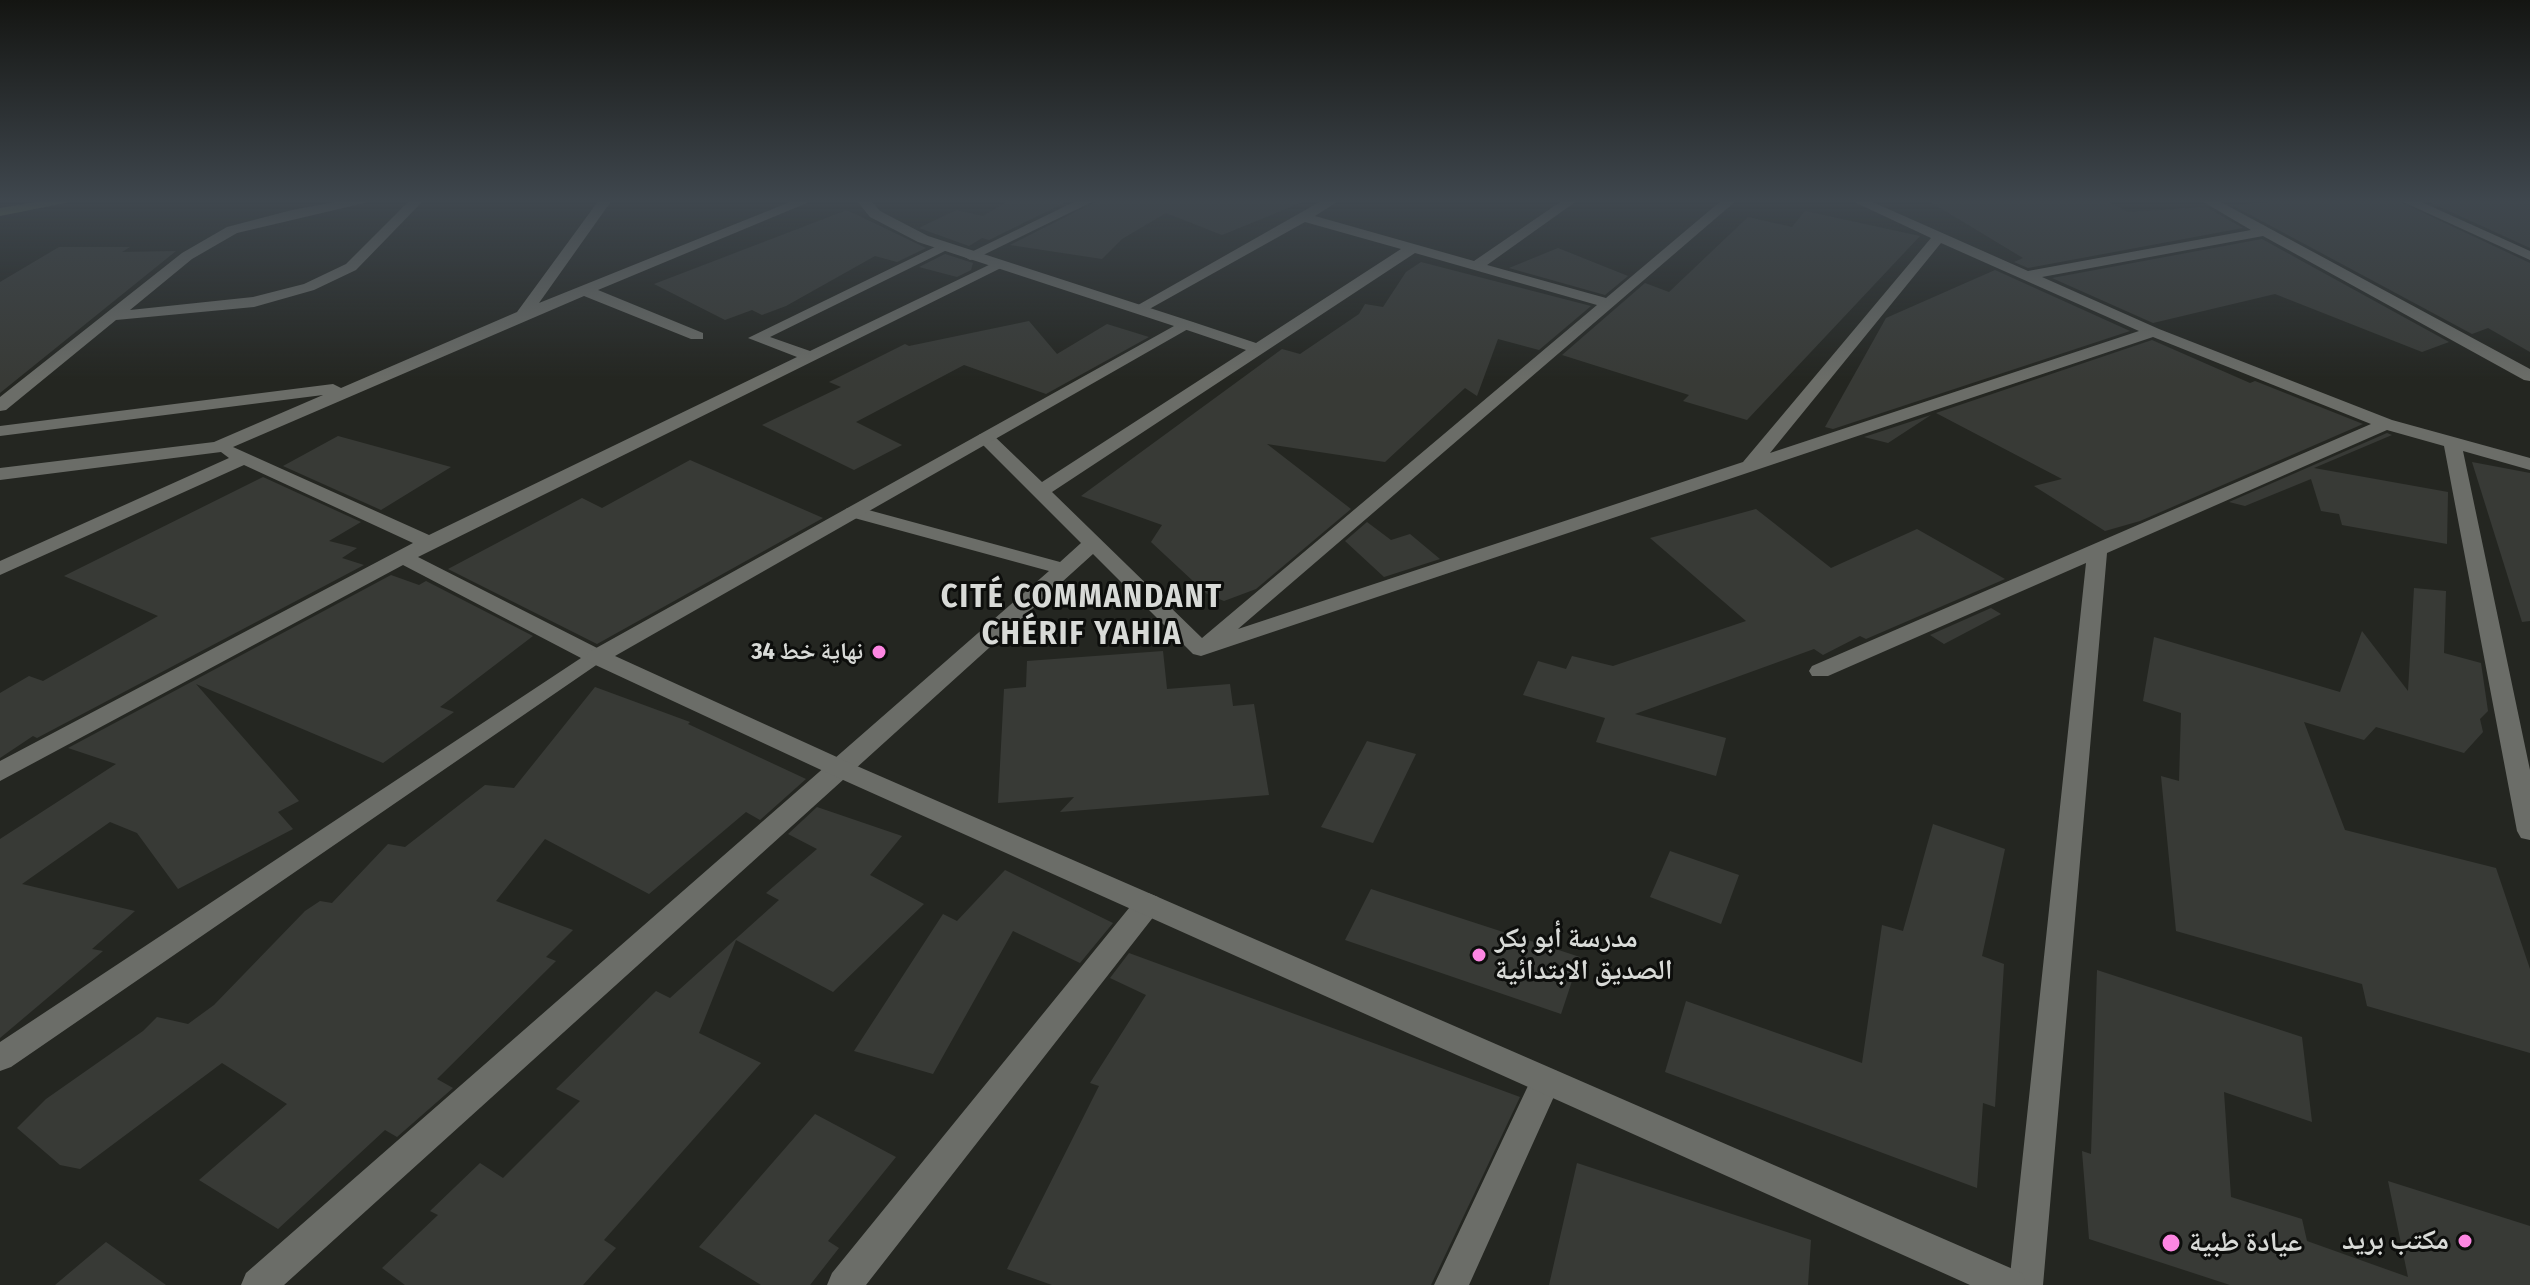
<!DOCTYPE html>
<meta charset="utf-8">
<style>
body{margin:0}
canvas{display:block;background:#242621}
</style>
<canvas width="2530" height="1285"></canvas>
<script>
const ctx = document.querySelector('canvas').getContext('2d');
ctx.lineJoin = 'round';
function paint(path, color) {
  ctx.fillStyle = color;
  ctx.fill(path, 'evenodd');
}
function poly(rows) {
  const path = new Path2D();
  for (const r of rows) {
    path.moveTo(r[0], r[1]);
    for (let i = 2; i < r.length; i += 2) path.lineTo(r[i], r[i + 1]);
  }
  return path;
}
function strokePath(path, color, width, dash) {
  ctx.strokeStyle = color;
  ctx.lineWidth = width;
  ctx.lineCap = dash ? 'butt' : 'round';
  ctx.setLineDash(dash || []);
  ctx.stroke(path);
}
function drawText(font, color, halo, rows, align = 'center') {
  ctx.font = font + ' "Fira Sans Condensed","Noto Naskh Arabic",sans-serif';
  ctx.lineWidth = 6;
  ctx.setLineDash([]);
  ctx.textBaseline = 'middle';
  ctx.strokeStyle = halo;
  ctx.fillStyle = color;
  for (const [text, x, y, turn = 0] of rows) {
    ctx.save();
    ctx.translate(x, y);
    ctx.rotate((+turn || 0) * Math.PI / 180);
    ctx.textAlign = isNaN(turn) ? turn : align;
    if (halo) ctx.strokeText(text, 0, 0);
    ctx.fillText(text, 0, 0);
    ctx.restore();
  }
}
const building = poly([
 [1009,200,1070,200,989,240,982,238,969,246,919,228,956,210,983,216],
 [1099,200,1303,200,1303,202,1222,235,1166,213,1122,239,1102,259,1010,245],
 [1927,200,2105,200,2128,212,2206,207,2243,228,2028,268,2014,262,2023,258],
 [2291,200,2396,200,2530,263,2530,352,2488,328,2472,334,2232,205],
 [2425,200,2530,200,2530,248],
 [847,210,926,248,897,262,875,256,786,306,762,315,752,310,725,320,654,284],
 [1805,211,1920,236,1747,420,1683,401,1689,395,1562,355,1645,283,1669,292,1748,217,1792,227],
 [2262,239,2449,342,2422,352,2275,294,2153,323,2052,278],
 [59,247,130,247,122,252,176,251,0,393,0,282],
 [1558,248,1628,276,1605,295,1509,268],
 [945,254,973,263,971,270,957,277,919,267],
 [1421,262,1591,306,1539,350,1498,339,1477,396,1465,388,1385,462,1267,444,1351,509,1256,589,1224,601,1207,594,1151,542,1162,525,1081,496,1282,349,1300,354,1359,314,1365,304,1383,307,1406,272],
 [1995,270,2130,331,1833,429,1825,427,1886,318],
 [1029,321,1057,354,1107,324,1149,337,1046,394,964,365,856,422,902,445,854,470,762,425,841,387,829,382,905,344,909,346],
 [2152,340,2250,383,2255,381,2363,424,2140,521,2105,531,2034,486,2062,479,1936,413],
 [1931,415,1888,443,1864,437],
 [2387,433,2392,435,2314,468,2448,492,2447,544,2342,525,2339,514,2321,511,2311,479,2245,506,2229,502],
 [338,436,451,467,381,510,283,466],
 [690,460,823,518,597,644,448,569,582,498,602,508],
 [2472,462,2530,473,2530,621,2522,622],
 [263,477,361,522,329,541,357,548,342,558,364,565,37,738,33,736,0,758,0,693,29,676,43,681,158,616,64,576],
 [1756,509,1831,568,1917,529,2005,579,1866,639,1860,636,1823,655,1814,649,1635,714,1726,738,1716,776,1596,742,1605,718,1523,695,1538,661,1566,669,1572,656,1613,666,1746,621,1650,538],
 [1367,522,1391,540,1410,534,1440,559,1384,577,1345,541],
 [391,575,419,585,426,581,533,636,440,707,454,712,383,763,196,684,299,801,278,812,293,829,178,889,137,833,110,822,22,884,135,911,92,949,103,951,0,1038,0,839,116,764,68,748],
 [2414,588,2446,591,2444,653,2481,663,2488,711,2480,719,2483,732,2464,753,2376,727,2364,740,2304,722,2345,830,2496,868,2530,969,2530,1053,2367,1006,2362,984,2176,931,2161,776,2179,781,2181,713,2143,701,2154,637,2340,692,2362,631,2408,691],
 [1991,608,2001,614,1944,644,1930,635],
 [1163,651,1167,689,1230,684,1233,706,1254,704,1269,795,1060,812,1074,797,998,803,1004,689,1026,687,1027,661],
 [595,687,690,722,688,724,806,779,760,820,746,812,649,894,545,839,496,901,573,930,546,957,556,961,437,1079,453,1088,397,1137,385,1130,278,1229,199,1180,287,1104,222,1063,80,1169,60,1165,17,1128,46,1099,143,1031,157,1017,188,1024,214,1005,305,911,320,901,332,903,388,844,405,847,485,785,514,788],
 [1367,741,1416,754,1373,843,1321,827],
 [817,807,902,836,870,875,924,904,833,992,736,940,699,1033,761,1063,604,1240,616,1248,583,1285,405,1285,382,1268,438,1215,430,1211,480,1163,503,1178,580,1101,556,1089,656,991,670,998,779,900,766,893,817,849,788,834],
 [1933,824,2005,849,1982,956,2004,964,1995,1107,1983,1103,1977,1188,1665,1072,1686,1001,1862,1063,1882,925,1903,931],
 [1670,851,1739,875,1721,924,1650,897],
 [1005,870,1113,923,1080,963,1013,931,933,1074,854,1051,943,914,957,921],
 [1371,889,1580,957,1561,1014,1345,940],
 [1129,953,1520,1097,1431,1285,1052,1285,1007,1269,1099,1086,1090,1083,1146,995,1110,978],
 [2097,970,2302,1037,2312,1122,2224,1092,2231,1197,2302,1219,2307,1241,2408,1277,2388,1181,2530,1226,2530,1285,2230,1285,2089,1239,2082,1151,2091,1154],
 [815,1114,896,1157,828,1241,839,1248,810,1285,761,1285,699,1247],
 [1577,1163,1811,1240,1808,1285,1549,1285],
 [106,1242,166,1285,55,1285]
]);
const minor = poly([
 [346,200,377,200,237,233,192,259,130,310,253,297,304,284,346,264,410,200,424,200,356,270,314,290,254,307,116,320,6,410,0,411,0,397,182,253,227,227,292,210,346,200],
 [599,200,612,200,539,303,795,200,814,200,598,290,703,333,703,339,691,339,584,296,233,447,429,535,797,357,748,338,941,244,946,243,953,247,770,337,810,351,993,263,998,262,1005,266,418,557,605,652,608,657,11,1067,0,1071,0,1042,581,658,403,565,0,781,0,761,413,543,244,465,0,575,0,561,229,458,221,452,0,480,0,468,214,442,323,395,0,436,0,426,333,384,341,388,517,312,599,200],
 [1078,200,1096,200,975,259,970,260,963,256,1078,200],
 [1323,200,1340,200,1315,216,1474,261,1563,200,1578,200,1487,265,1606,298,1722,200,1737,200,1238,629,1743,462,1931,238,1850,200,1868,200,2028,271,2251,230,2200,200,2217,200,2530,369,2530,381,2524,380,2263,236,2042,277,2159,329,2392,420,2530,458,2530,470,2463,451,2530,770,2530,840,2521,838,2517,831,2444,446,2387,430,2107,553,2043,1285,2009,1285,2086,563,1828,676,1812,676,1809,671,1812,666,2371,424,2153,337,1201,656,1193,654,1093,554,284,1285,241,1285,246,1273,1049,571,847,516,844,512,847,508,861,508,1060,562,1081,543,980,442,977,438,980,434,992,434,1042,482,1246,350,1181,328,1181,322,1193,322,1256,343,1401,249,1305,222,1144,312,1134,312,1131,309,1323,200],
 [1941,243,2139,331,1770,453,1941,243],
 [1415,253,1597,305,1202,638,1052,492,1415,253],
 [2399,200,2417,200,2530,251,2530,260,2399,200],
 [1148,893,1158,897,1162,904,1158,911,866,1285,827,1285,832,1273,1138,897,1148,893],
 [1546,1068,1557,1071,1561,1081,1469,1285,1434,1285,1535,1071,1546,1068]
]);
const tertiary = poly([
 [856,200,870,200,880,211,928,236,1193,322,1195,325,615,656,850,763,2022,1273,2027,1285,1970,1285,832,775,589,662,586,657,589,652,1174,326,918,242,870,217,856,200]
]);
const secondary = poly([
 [47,200,80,200,0,216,0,208,47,200]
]);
const markers = [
 [879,652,8,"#fd86e2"],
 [1479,955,8,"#fd86e2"],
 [2465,1241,8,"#fd86e2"],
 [2171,1243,10,"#fd86e2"]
];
const poiNames = [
 ["نهاية خط 34",863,652]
];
const nearPoinames = [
 ["مدرسة أبو بكر",1495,939],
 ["الصديق الابتدائية",1495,971],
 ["مكتب بريد",2449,1241,"right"],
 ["عيادة طبية",2189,1243]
];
const districtNames = [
 ["CITÉ COMMANDANT",1082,598],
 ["CHÉRIF YAHIA",1082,635]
];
paint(building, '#383a36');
paint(minor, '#6b6d68');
paint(tertiary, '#6b6d68');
paint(secondary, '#707e52');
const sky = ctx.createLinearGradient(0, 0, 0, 380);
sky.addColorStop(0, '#141512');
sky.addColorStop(0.53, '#3f474e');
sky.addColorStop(1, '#3f474e00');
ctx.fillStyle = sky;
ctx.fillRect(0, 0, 2530, 380);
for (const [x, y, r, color] of markers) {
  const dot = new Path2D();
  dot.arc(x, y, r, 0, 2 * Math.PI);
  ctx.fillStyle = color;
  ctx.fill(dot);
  strokePath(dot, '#0d0e0c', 3);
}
drawText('bold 24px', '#d8dad7', '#0d0e0c', poiNames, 'right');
drawText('bold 28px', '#d8dad7', '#0d0e0c', nearPoinames, 'left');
ctx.letterSpacing = '2px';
drawText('bold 32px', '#d8dad7', '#0d0e0c', districtNames);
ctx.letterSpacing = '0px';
</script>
